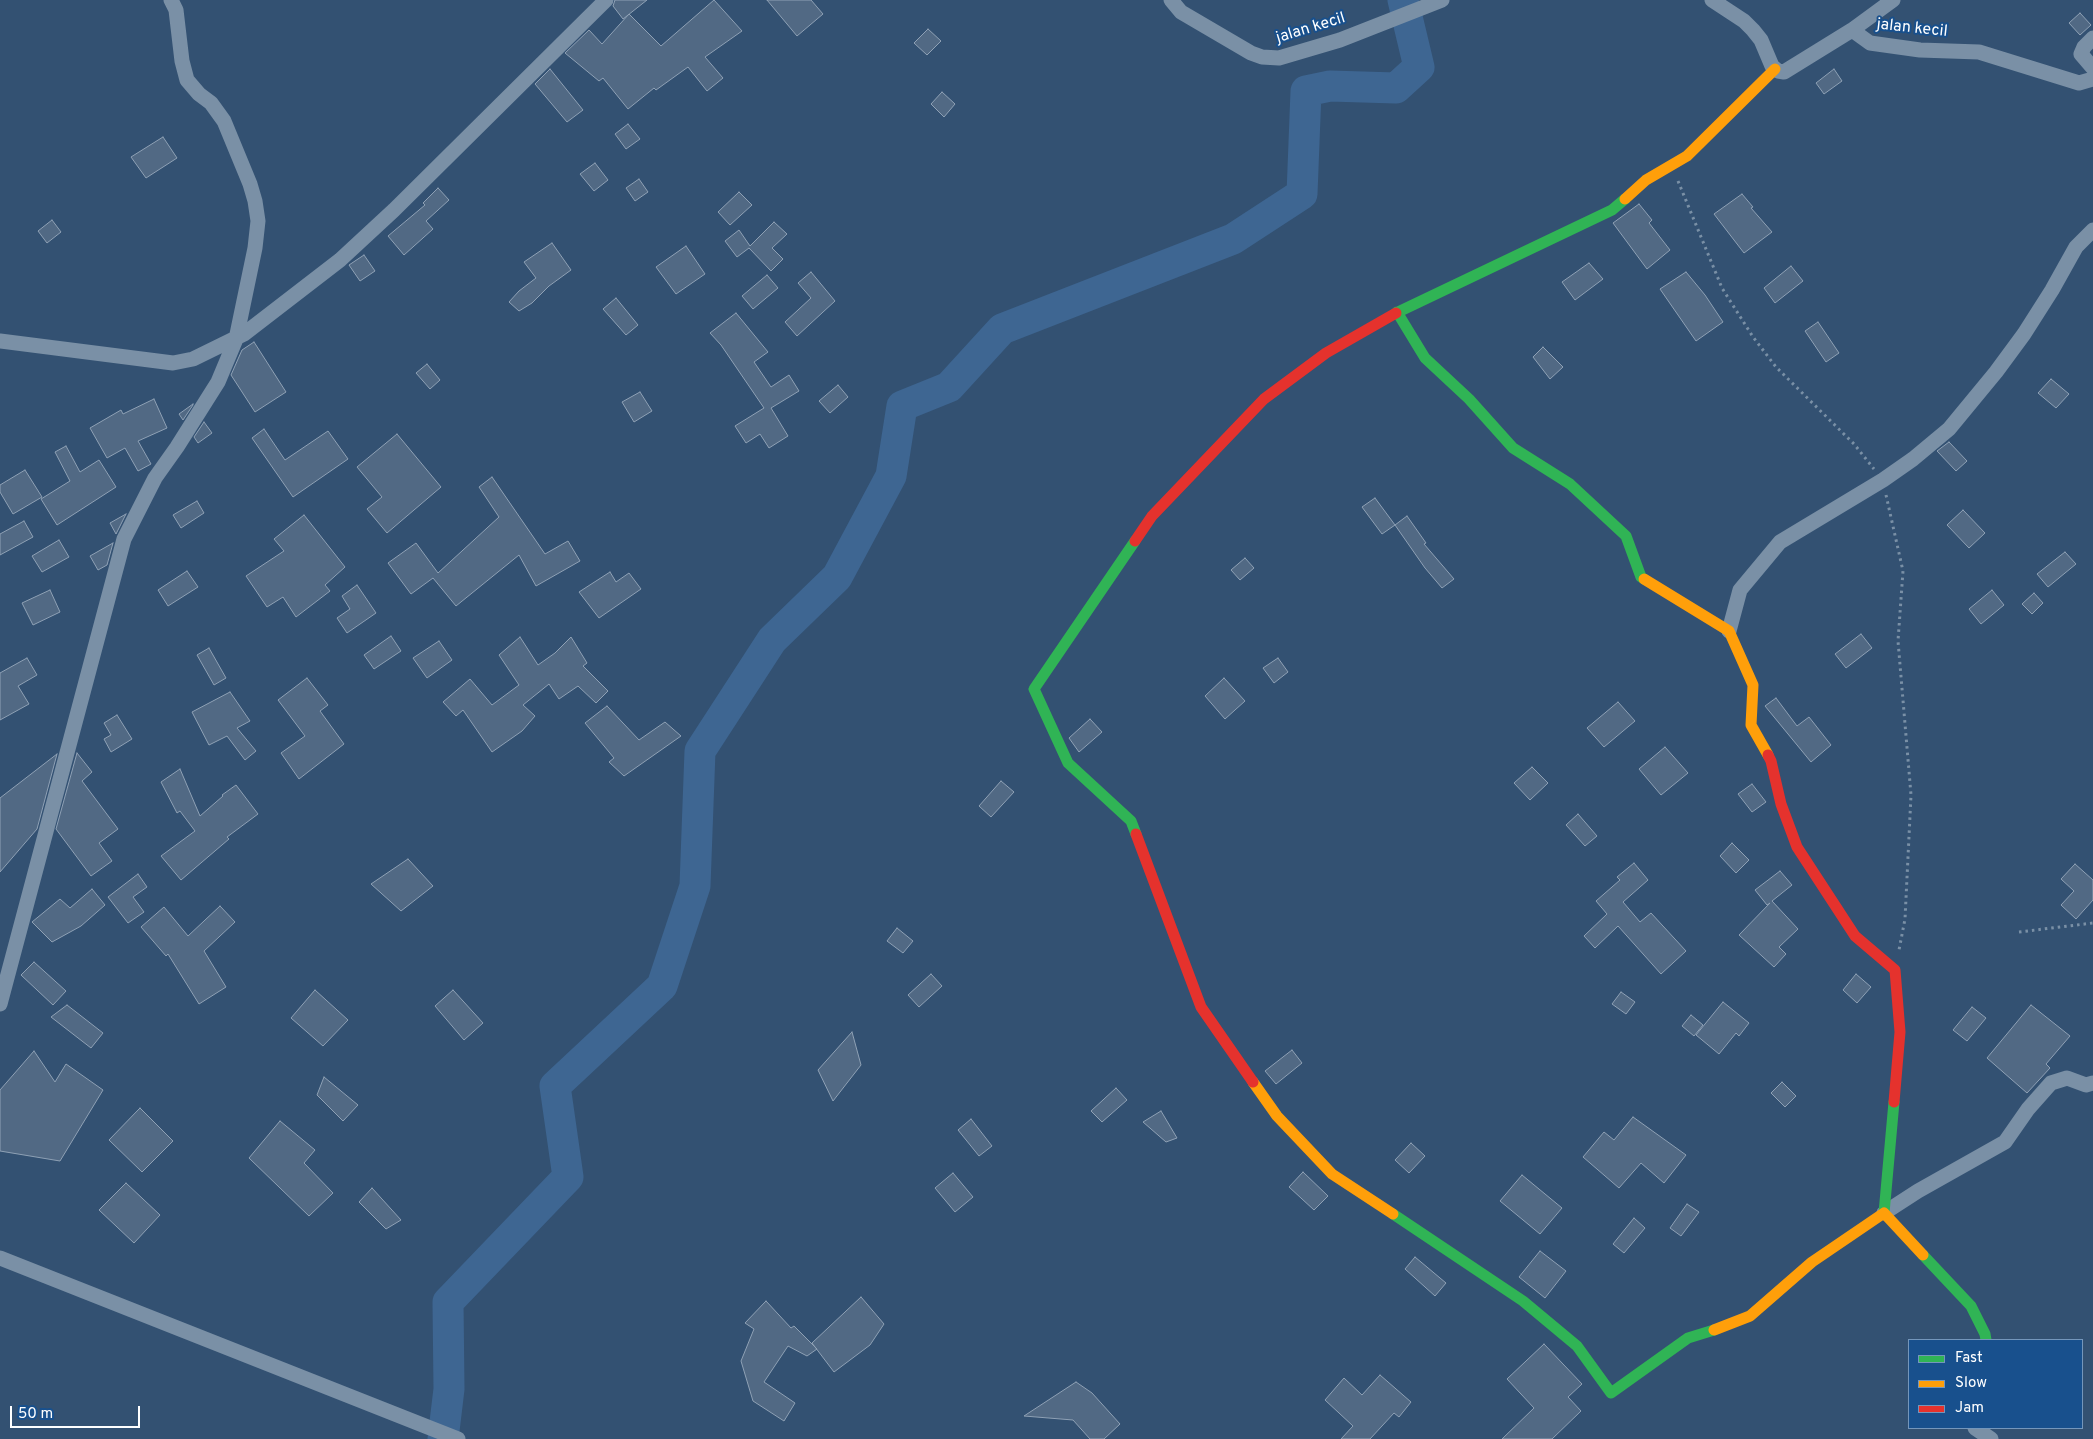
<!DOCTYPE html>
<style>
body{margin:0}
#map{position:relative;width:2093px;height:1439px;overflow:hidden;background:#335172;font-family:Overpass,sans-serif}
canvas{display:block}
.legend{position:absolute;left:1908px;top:1339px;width:175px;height:90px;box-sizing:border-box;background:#18508d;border:1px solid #7496bb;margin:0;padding:6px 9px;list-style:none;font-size:15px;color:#fff}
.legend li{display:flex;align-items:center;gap:10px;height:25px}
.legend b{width:25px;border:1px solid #7496bb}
.scale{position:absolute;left:10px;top:1406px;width:130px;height:22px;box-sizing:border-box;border:2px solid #fff;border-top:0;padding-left:6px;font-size:15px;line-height:18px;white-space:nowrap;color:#fff;-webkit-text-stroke:4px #18508d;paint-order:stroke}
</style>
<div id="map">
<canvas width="2093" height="1439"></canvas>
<ul class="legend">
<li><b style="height:6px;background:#30b455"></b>Fast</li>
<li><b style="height:6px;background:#ff9f0a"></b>Slow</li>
<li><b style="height:6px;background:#e5322d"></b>Jam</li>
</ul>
<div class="scale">50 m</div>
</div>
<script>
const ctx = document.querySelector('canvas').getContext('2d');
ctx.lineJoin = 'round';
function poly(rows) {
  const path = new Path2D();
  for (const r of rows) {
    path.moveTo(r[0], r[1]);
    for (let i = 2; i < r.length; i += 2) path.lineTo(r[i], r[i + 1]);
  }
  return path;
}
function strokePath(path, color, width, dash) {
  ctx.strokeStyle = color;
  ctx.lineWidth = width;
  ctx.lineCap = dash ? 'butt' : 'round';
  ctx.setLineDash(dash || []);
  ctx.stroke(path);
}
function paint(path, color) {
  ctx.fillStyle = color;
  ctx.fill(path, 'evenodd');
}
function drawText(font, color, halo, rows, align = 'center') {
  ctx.font = font + ' Overpass,sans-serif';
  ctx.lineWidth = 4;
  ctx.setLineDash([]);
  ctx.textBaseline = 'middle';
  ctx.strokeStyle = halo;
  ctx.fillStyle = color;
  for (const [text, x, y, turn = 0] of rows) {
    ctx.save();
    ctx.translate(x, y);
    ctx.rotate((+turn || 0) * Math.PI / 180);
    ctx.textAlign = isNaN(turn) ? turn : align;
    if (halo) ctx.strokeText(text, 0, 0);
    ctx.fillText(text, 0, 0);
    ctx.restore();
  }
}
const river = poly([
 [443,1439,449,1389,448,1302,568,1177,555,1086,662,986,695,886,700,751,772,640,837,577,891,476,902,406,949,387,1002,329,1233,239,1302,194,1306,91,1330,86,1396,88,1419,67,1403,0]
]);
const building = poly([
 [615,0,647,0,623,19,613,6,615,0],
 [714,0,742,31,705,57,723,78,707,91,688,67,656,90,654,88,628,109,603,78,599,81,565,53,589,30,602,44,629,14,661,46,714,0],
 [767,0,811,0,823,14,797,36,767,0],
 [2080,13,2091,25,2080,35,2069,23,2080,13],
 [928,29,941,41,927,55,914,43,928,29],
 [550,69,583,110,567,122,535,84,550,69],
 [1834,69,1842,81,1824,94,1816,83,1834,69],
 [942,92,955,104,944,117,931,104,942,92],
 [628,124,640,139,626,149,615,134,628,124],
 [163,137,177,158,146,178,131,157,163,137],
 [595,163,608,180,594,191,580,174,595,163],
 [639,179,648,192,635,201,626,188,639,179],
 [438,188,449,200,426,221,433,229,404,255,388,236,425,205,423,203,438,188],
 [739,192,752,205,730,225,718,212,739,192],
 [1742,194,1753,207,1751,208,1772,232,1744,253,1714,214,1742,194],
 [1639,204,1652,220,1649,223,1670,250,1647,269,1613,223,1639,204],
 [52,220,61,232,47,243,38,231,52,220],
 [774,222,787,234,772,248,783,259,771,271,749,248,737,257,725,241,739,230,750,246,774,222],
 [552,243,571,270,549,286,532,303,519,311,509,302,519,291,536,278,524,262,552,243],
 [686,246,705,274,676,294,656,267,686,246],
 [364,255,375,271,360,281,349,265,364,255],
 [1589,263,1603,279,1575,300,1562,282,1589,263],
 [1791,266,1803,281,1775,303,1764,288,1791,266],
 [811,272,835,301,797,336,785,322,811,298,798,283,811,272],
 [1686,272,1705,295,1723,322,1696,341,1660,289,1686,272],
 [767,275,778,288,753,309,742,296,767,275],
 [616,298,638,325,626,335,603,309,616,298],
 [736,313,768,352,754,362,771,387,789,375,799,391,771,408,788,436,769,448,760,434,746,443,735,426,764,408,721,345,710,333,736,313],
 [1818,322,1839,353,1826,362,1805,331,1818,322],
 [254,342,286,392,255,412,231,375,242,350,254,342],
 [1543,347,1563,367,1550,379,1533,357,1543,347],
 [427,364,440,380,430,389,416,373,427,364],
 [2051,379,2069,394,2056,408,2038,393,2051,379],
 [838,385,848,397,830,413,819,401,838,385],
 [640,392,652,411,634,422,622,402,640,392],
 [154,399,167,428,138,441,151,464,138,471,125,448,107,458,90,428,121,410,123,414,154,399],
 [193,404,193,405,183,420,179,414,193,404],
 [204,422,212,433,198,443,194,437,204,422],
 [264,429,285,460,328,431,348,459,293,497,252,438,264,429],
 [397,434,441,487,387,533,367,509,382,497,357,467,397,434],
 [1949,442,1967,461,1956,471,1937,451,1949,442],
 [66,446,80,472,99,460,116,487,57,525,41,499,70,481,55,452,66,446],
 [25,470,42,497,13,514,0,492,0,485,25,470],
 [492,477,545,554,568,541,580,561,536,586,519,555,456,606,433,578,411,594,388,563,416,543,438,573,499,517,479,487,492,477],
 [1375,498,1395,525,1382,534,1362,507,1375,498],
 [197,501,204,513,181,528,173,515,197,501],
 [1963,510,1985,533,1969,548,1947,525,1963,510],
 [126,514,116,534,110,523,126,514],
 [304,515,345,567,325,585,330,591,296,617,283,597,267,607,246,576,284,551,274,539,304,515],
 [1407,516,1426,543,1424,544,1454,579,1442,588,1425,568,1395,525,1407,516],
 [24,521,33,537,0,555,0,534,24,521],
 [59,540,69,557,42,572,32,556,59,540],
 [113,543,107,565,98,570,90,556,113,543],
 [2065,552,2076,564,2048,587,2037,574,2065,552],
 [1245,558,1254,568,1240,580,1231,570,1245,558],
 [187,571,198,587,168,606,158,590,187,571],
 [610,572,616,582,629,573,641,589,599,618,579,592,610,572],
 [357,585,376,613,347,633,337,618,350,609,342,596,357,585],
 [50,590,60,612,33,625,22,603,50,590],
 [1992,590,2004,605,1981,624,1969,609,1992,590],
 [2034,593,2043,603,2032,614,2022,604,2034,593],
 [1861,634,1872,648,1846,668,1835,654,1861,634],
 [391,636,401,651,374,669,364,655,391,636],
 [520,637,538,665,555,653,571,637,587,663,583,666,608,691,596,703,578,686,559,699,549,684,523,705,535,716,522,731,492,752,463,710,456,716,443,702,470,679,492,705,519,685,499,655,520,637],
 [439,641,452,660,427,678,413,658,439,641],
 [209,648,226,678,214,685,197,655,209,648],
 [27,658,37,675,18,686,29,704,0,720,0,673,27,658],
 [1278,658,1288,672,1274,683,1263,668,1278,658],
 [307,678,328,705,320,711,344,744,299,779,281,753,305,736,278,700,307,678],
 [1224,678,1245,701,1225,719,1205,696,1224,678],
 [230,692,250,721,237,728,256,751,245,760,227,736,209,745,192,712,230,692],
 [1776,698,1797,726,1809,717,1831,745,1811,762,1765,706,1776,698],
 [1618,702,1635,721,1604,747,1587,728,1618,702],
 [607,706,639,740,665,722,681,736,624,776,609,762,614,758,585,723,607,706],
 [117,715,132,739,111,752,104,739,111,735,104,723,117,715],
 [1090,719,1102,732,1079,752,1069,738,1090,719],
 [1665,747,1688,773,1661,795,1639,769,1665,747],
 [77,753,92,772,82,781,118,829,99,843,112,861,91,876,56,829,77,753],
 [57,754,37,829,0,872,0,798,57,754],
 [1532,767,1548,783,1530,800,1514,783,1532,767],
 [180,769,200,816,223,796,222,795,236,785,258,814,227,837,229,839,181,880,161,856,195,831,180,811,177,813,161,782,180,769],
 [1001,781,1014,792,991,817,979,806,1001,781],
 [1752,784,1766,802,1752,812,1738,794,1752,784],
 [1578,814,1597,836,1585,846,1566,825,1578,814],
 [1732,843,1749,860,1736,873,1720,856,1732,843],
 [408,859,433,886,401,911,371,884,408,859],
 [1634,863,1648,880,1623,902,1640,922,1651,913,1686,951,1661,974,1618,926,1595,948,1584,936,1607,914,1596,901,1620,880,1617,877,1634,863],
 [2075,864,2093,880,2093,900,2076,919,2061,905,2074,891,2061,879,2075,864],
 [1780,871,1792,885,1772,901,1798,929,1779,947,1786,954,1774,967,1739,935,1770,903,1767,905,1755,890,1780,871],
 [138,874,147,887,133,897,144,912,128,923,108,897,138,874],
 [92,889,105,905,81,926,52,942,32,922,60,899,70,908,92,889],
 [220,906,235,922,204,951,226,987,199,1004,168,954,166,956,141,927,164,907,188,936,220,906],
 [897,928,913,941,903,953,887,941,897,928],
 [34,962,66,991,53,1005,21,975,34,962],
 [931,974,942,986,919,1007,908,995,931,974],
 [1856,974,1871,987,1857,1003,1843,990,1856,974],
 [315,990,348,1020,323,1046,291,1018,315,990],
 [453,990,483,1023,464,1040,435,1006,453,990],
 [1621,992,1635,1002,1626,1014,1612,1004,1621,992],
 [1723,1002,1749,1023,1739,1036,1736,1033,1719,1054,1696,1035,1723,1002],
 [67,1005,103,1033,91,1048,51,1017,67,1005],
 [2031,1005,2070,1036,2046,1064,2050,1068,2027,1093,1987,1058,2031,1005],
 [1972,1007,1986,1018,1967,1041,1953,1030,1972,1007],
 [1691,1015,1703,1025,1694,1036,1682,1026,1691,1015],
 [852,1032,861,1065,833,1101,818,1070,852,1032],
 [1292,1050,1302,1063,1276,1084,1265,1071,1292,1050],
 [34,1051,55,1082,66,1064,103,1090,60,1161,0,1151,0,1090,34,1051],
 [324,1077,358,1105,343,1121,317,1095,324,1077],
 [1782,1082,1796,1096,1785,1107,1771,1093,1782,1082],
 [1116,1088,1127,1100,1102,1122,1091,1111,1116,1088],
 [140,1108,173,1141,142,1172,109,1140,140,1108],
 [1161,1111,1177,1138,1166,1142,1143,1122,1161,1111],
 [1633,1117,1686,1155,1664,1183,1641,1163,1619,1188,1583,1157,1604,1132,1614,1140,1633,1117],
 [971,1119,992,1146,979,1156,958,1130,971,1119],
 [280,1121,315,1150,304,1163,333,1193,309,1216,249,1158,280,1121],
 [1411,1143,1425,1156,1409,1173,1395,1160,1411,1143],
 [1303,1172,1328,1196,1314,1210,1289,1187,1303,1172],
 [953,1173,973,1197,955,1212,935,1188,953,1173],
 [1522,1175,1562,1208,1540,1234,1500,1201,1522,1175],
 [126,1183,160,1215,134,1243,99,1210,126,1183],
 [372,1188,401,1220,386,1229,359,1202,372,1188],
 [1687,1204,1699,1212,1681,1236,1670,1228,1687,1204],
 [1634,1218,1645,1228,1624,1253,1613,1244,1634,1218],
 [1540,1251,1566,1271,1545,1298,1519,1277,1540,1251],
 [1415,1257,1446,1283,1435,1296,1405,1269,1415,1257],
 [861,1297,884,1324,870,1345,834,1372,812,1343,861,1297],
 [766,1301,791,1328,794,1326,817,1349,807,1356,788,1346,764,1382,795,1403,784,1421,753,1401,741,1361,754,1329,745,1323,766,1301],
 [1544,1344,1582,1384,1568,1397,1581,1411,1552,1439,1502,1439,1534,1408,1507,1379,1544,1344],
 [1380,1375,1411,1402,1399,1417,1394,1413,1370,1439,1341,1439,1353,1426,1325,1400,1344,1378,1362,1395,1380,1375],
 [1076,1382,1092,1393,1120,1424,1104,1439,1090,1439,1073,1420,1024,1416,1076,1382]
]);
const path = poly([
 [1678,181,1722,288,1753,337,1776,367,1854,444,1874,469],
 [1886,495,1903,571,1898,641,1911,795,1905,919,1899,950],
 [2019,932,2093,923]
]);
const street = poly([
 [1171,0,1181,12,1251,53,1262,57,1279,58,1340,40,1442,0],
 [1712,0,1744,21,1753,30,1761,40,1772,66,1778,71,1784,72,1852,30,1870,43,1920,50,1979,52,2079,83,2093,79],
 [1852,30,1893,0],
 [2093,38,2084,47,2081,54,2093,68],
 [0,341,173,363,193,359,244,334,340,260,394,210,606,0],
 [1729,631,1740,590,1780,542,1883,480,1913,459,1949,429,1996,372,2024,334,2052,290,2076,247,2093,230],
 [0,1004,124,539,155,478,177,447,218,382,236,339,255,248,258,221,255,201,250,184,224,121,211,103,199,94,187,80,182,61,176,10,171,0],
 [1884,1213,1918,1191,2005,1142,2028,1109,2051,1083,2067,1078,2086,1085,2093,1083],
 [0,1258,458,1439],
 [1975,1428,1991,1439]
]);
const fast = poly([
 [1397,312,1425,358,1469,399,1513,448,1570,484,1626,536,1641,577,1644,579],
 [1396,313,1612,210,1625,199],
 [1135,541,1034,689,1068,763,1131,821,1136,834],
 [1884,1213,1894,1102],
 [1393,1214,1523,1301,1577,1346,1611,1393,1688,1338,1714,1330],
 [1923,1255,1971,1306,1985,1334,1986,1340]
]);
const slow = poly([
 [1625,199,1646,180,1687,156,1775,69],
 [1644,579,1729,631,1753,685,1751,725,1768,755],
 [1253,1082,1277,1116,1332,1174,1393,1214],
 [1714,1330,1750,1316,1812,1262,1884,1213,1923,1255]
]);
const jam = poly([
 [1135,541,1152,516,1264,399,1326,353,1396,313],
 [1768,755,1771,761,1781,804,1797,847,1855,936,1895,970,1900,1032,1894,1102],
 [1136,834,1201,1007,1253,1082]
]);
const streetNames = [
 ["jalan kecil",1311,29,-17],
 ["jalan kecil",1912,29,6]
];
strokePath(river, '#3e6692', 31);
paint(building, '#516984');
strokePath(building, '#8fa1b5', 1);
strokePath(path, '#7a90a6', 3, [2.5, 4]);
strokePath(street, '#7a90a6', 15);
strokePath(fast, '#30b455', 11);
strokePath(slow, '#ff9f0a', 11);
strokePath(jam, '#e5322d', 11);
drawText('16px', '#fff', '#18508d', streetNames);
</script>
